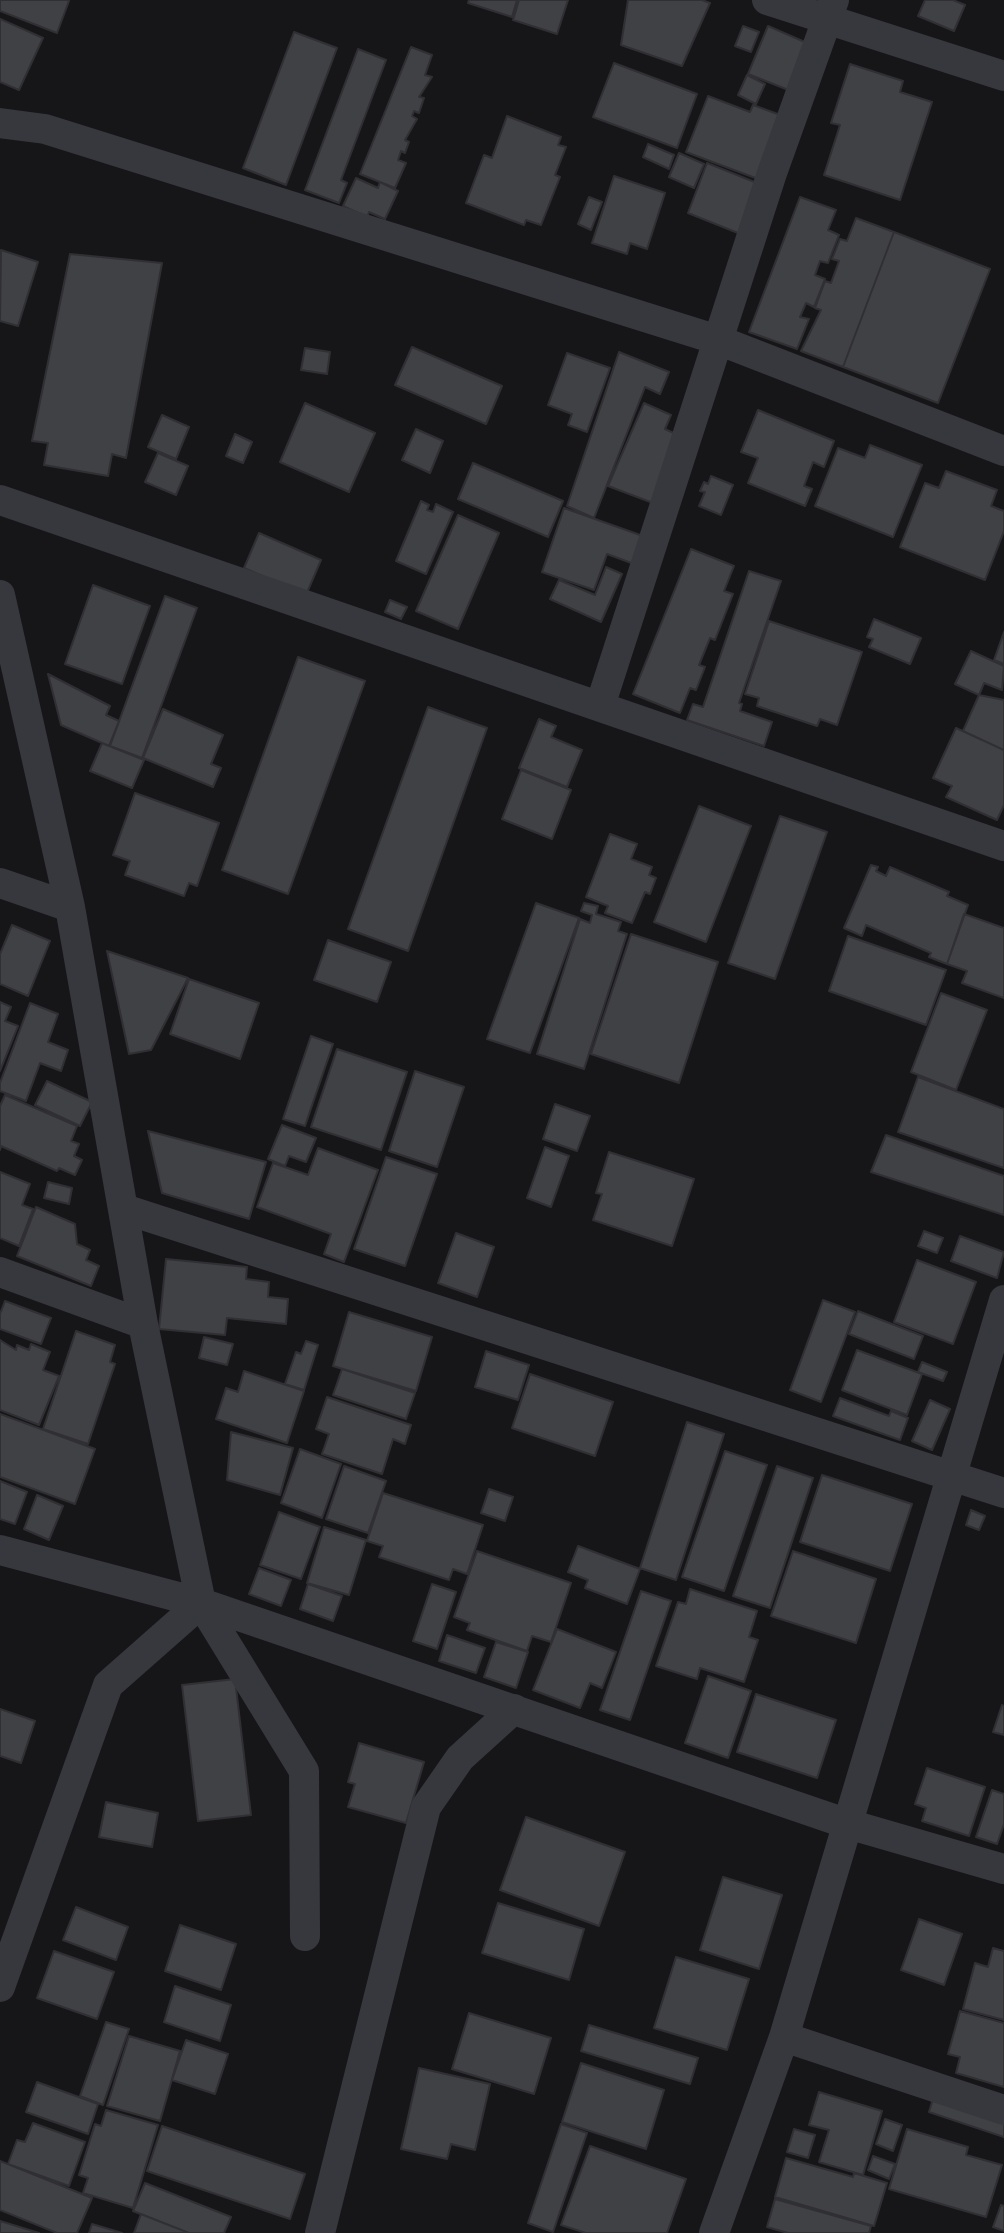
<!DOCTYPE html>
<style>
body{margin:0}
canvas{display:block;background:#161618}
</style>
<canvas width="1004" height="2233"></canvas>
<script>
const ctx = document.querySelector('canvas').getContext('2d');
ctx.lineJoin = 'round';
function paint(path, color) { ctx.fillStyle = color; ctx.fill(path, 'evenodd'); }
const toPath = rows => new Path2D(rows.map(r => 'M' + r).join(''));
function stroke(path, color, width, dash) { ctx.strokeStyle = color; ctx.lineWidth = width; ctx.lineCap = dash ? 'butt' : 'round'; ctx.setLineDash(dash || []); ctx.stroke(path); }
const building = toPath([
 [0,0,67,0,69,1,57,33,0,11,0,0],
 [469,0,517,0,512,17,468,3,469,0],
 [519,0,568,0,557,34,513,20,519,0],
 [628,0,702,0,710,3,682,66,621,45,628,0],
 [925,0,953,0,965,5,954,31,918,16,925,0],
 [0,19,43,38,19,90,0,82,0,19],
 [743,26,759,32,751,52,735,46,743,26],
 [768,26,814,46,796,93,748,74,768,26],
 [294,32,337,48,286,185,243,168,294,32],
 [411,47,432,55,425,75,432,77,419,97,424,98,419,113,414,111,412,116,417,119,405,140,409,142,405,153,401,151,398,160,406,163,395,188,360,174,411,47],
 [358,49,386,60,341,180,347,183,339,203,305,190,358,49],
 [614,63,697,94,677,148,593,117,614,63],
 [850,64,903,81,900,92,932,102,900,200,824,175,840,125,831,123,850,64],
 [747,75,765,84,756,104,738,95,747,75],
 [708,96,750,112,753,105,783,116,758,179,686,152,708,96],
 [507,116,561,137,558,145,566,147,555,175,560,177,541,225,526,220,524,225,466,203,484,155,492,158,507,116],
 [648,144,674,155,669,169,643,157,648,144],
 [679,153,704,164,694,188,669,177,679,153],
 [707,163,762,185,743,235,688,213,707,163],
 [614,176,665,193,647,249,630,243,627,254,592,243,614,176],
 [356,178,378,188,380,182,398,191,385,219,369,212,367,217,343,206,356,178],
 [589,197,602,202,591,230,578,224,589,197],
 [800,197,836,210,828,230,839,235,828,263,820,261,815,275,825,279,814,307,806,303,800,317,809,319,797,349,749,332,800,197],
 [856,218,894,232,843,367,801,351,821,310,815,308,825,281,831,283,839,261,832,259,840,239,847,241,856,218],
 [894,232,990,269,938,403,843,367,894,232],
 [1,250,38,262,18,326,0,321,1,250],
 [70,254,162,263,126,458,112,454,108,476,44,465,48,443,32,441,70,254],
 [412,347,502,386,486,424,395,385,412,347],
 [305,348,330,352,327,374,301,370,305,348],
 [619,352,669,372,660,394,645,387,594,518,567,506,619,352],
 [567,353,610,368,587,432,568,425,572,414,548,405,567,353],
 [305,403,375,433,349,492,280,462,305,403],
 [644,403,671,415,665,429,684,438,661,506,608,486,644,403],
 [758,410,834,441,824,467,813,462,804,486,812,489,805,506,748,483,758,458,741,452,758,410],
 [162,415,189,427,176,459,148,447,162,415],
 [416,429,443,441,430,473,402,460,416,429],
 [235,434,252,442,243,463,226,456,235,434],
 [870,445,922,465,893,537,815,506,838,448,865,458,870,445],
 [158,453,188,466,176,495,145,482,158,453],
 [473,463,563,501,548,537,458,499,473,463],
 [946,471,997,490,991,506,1004,511,1004,531,985,580,900,547,925,483,939,488,946,471],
 [711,476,733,485,721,515,699,506,705,492,700,491,704,482,708,484,711,476],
 [421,501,429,505,427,510,433,512,436,504,453,512,426,574,396,561,421,501],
 [564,508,643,536,634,564,607,554,594,590,542,572,564,508],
 [458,515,499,533,458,629,416,611,458,515],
 [259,533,321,560,306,595,244,568,259,533],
 [691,549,734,566,724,591,733,594,715,640,710,638,699,665,705,667,696,690,690,688,680,713,633,694,691,549],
 [606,567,622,574,601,622,550,599,559,580,595,595,606,567],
 [749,571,781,581,739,703,742,704,740,711,772,722,764,746,687,720,693,704,703,707,749,571],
 [93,585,150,606,122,684,65,664,93,585],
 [165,596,197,608,142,758,110,746,165,596],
 [390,600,407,607,401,619,385,612,390,600],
 [874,619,921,638,910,664,869,647,873,639,867,637,874,619],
 [769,621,862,652,837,725,820,719,817,726,757,706,759,698,745,694,769,621],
 [1004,632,1004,664,994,660,1004,632],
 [971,651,1004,666,1002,690,984,683,979,695,955,684,971,651],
 [298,657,365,681,288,894,222,870,298,657],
 [48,674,110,706,106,715,119,721,109,746,61,725,48,674],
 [979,695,1004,700,1004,750,963,731,979,695],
 [428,707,487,728,408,951,348,929,428,707],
 [163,709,223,735,211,764,221,768,213,787,143,758,163,709],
 [539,719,556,726,551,737,582,750,567,787,519,768,539,719],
 [956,728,1004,750,1004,805,997,820,946,797,952,786,933,778,956,728],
 [102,743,144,760,132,788,90,771,102,743],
 [521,770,571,790,552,839,502,819,521,770],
 [135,793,219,823,197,886,189,883,184,896,125,875,130,861,113,855,135,793],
 [699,806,751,826,706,942,654,922,699,806],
 [780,816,827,832,775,979,728,963,780,816],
 [610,834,637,844,631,859,652,867,649,875,656,878,650,894,645,892,632,923,605,913,608,906,586,897,610,834],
 [871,865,878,867,876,871,886,876,890,867,949,892,947,896,968,905,947,964,929,957,931,953,866,925,862,936,844,928,871,865],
 [536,903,579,918,530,1053,487,1039,536,903],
 [584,903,598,906,596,914,621,922,618,931,627,934,584,1069,537,1054,580,919,590,923,592,915,581,911,584,903],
 [964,914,1004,928,1004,998,962,983,967,971,947,964,964,914],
 [12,925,50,941,28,996,0,984,0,954,12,925],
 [631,934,718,962,679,1083,591,1054,631,934],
 [848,936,946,970,926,1025,829,991,848,936],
 [328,940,391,962,377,1002,314,980,328,940],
 [107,951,188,978,151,1050,129,1054,107,951],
 [189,979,259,1003,240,1059,170,1034,189,979],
 [941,993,987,1010,956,1090,911,1072,941,993],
 [0,1002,11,1007,5,1021,18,1026,0,1071,0,1002],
 [30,1003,58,1014,48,1042,68,1050,61,1071,40,1063,26,1101,0,1091,0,1083,30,1003],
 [311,1036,333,1044,305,1126,283,1119,311,1036],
 [337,1049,407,1072,381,1150,311,1127,337,1049],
 [415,1071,464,1087,437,1167,389,1151,415,1071],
 [918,1077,1004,1109,1004,1168,898,1132,918,1077],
 [47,1081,92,1102,80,1126,35,1105,47,1081],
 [5,1095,77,1126,71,1141,79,1144,74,1156,82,1160,75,1175,59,1168,57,1171,1,1146,0,1150,0,1106,5,1095],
 [555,1104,590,1116,577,1151,543,1139,555,1104],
 [282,1125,316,1138,306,1162,289,1156,285,1166,268,1159,282,1125],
 [148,1131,266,1162,249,1219,162,1193,148,1131],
 [886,1135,1004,1176,1004,1215,871,1172,886,1135],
 [545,1147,569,1156,551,1207,527,1198,545,1147],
 [318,1148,378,1170,344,1262,324,1254,331,1234,257,1207,273,1163,308,1175,318,1148],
 [609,1152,694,1179,672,1246,593,1220,602,1194,596,1193,609,1152],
 [386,1157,437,1174,405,1266,354,1249,386,1157],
 [0,1172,30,1184,22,1205,33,1209,19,1246,0,1238,0,1172],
 [48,1182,72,1188,69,1204,44,1198,48,1182],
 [36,1207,75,1224,77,1244,90,1250,86,1260,99,1266,91,1286,17,1256,36,1207],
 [924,1231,943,1238,937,1253,918,1246,924,1231],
 [456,1233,494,1247,477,1297,438,1283,456,1233],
 [960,1236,1004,1252,997,1278,951,1261,960,1236],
 [166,1259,247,1267,246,1279,269,1282,268,1297,288,1299,286,1324,227,1318,225,1335,159,1329,166,1259],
 [917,1260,976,1282,953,1344,894,1322,917,1260],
 [823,1300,855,1312,821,1402,790,1390,823,1300],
 [5,1301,51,1318,41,1344,0,1329,0,1314,5,1301],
 [858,1311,923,1336,914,1359,849,1334,858,1311],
 [349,1312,432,1337,416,1391,333,1366,349,1312],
 [76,1331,115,1345,110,1362,115,1364,88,1444,43,1429,76,1331],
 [204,1337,233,1344,227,1365,199,1358,204,1337],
 [0,1340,16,1350,17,1345,29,1350,31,1344,50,1352,43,1370,59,1376,39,1425,0,1410,0,1340],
 [306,1341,318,1345,304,1390,285,1384,296,1352,301,1354,306,1341],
 [857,1350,922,1374,907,1415,842,1390,857,1350],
 [486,1351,529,1365,518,1400,475,1387,486,1351],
 [922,1362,947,1372,943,1381,918,1372,922,1362],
 [342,1369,415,1393,406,1419,333,1395,342,1369],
 [244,1371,304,1391,287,1443,216,1419,226,1388,238,1392,244,1371],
 [530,1374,613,1402,595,1456,512,1428,530,1374],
 [327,1397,411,1425,405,1444,393,1439,382,1474,322,1454,329,1434,316,1429,327,1397],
 [840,1398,889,1416,891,1411,908,1418,900,1440,833,1416,840,1398],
 [930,1400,950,1409,932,1450,912,1441,930,1400],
 [0,1414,95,1449,75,1504,0,1477,0,1414],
 [687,1422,724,1434,676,1580,640,1568,687,1422],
 [231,1432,293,1448,280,1495,227,1480,231,1432],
 [300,1449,341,1464,322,1518,281,1503,300,1449],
 [725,1451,767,1465,724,1591,682,1577,725,1451],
 [344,1466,386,1481,368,1533,326,1519,344,1466],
 [777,1466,813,1478,770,1608,733,1596,777,1466],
 [822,1475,912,1504,890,1571,800,1542,822,1475],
 [0,1481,27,1492,15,1524,0,1519,0,1481],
 [489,1489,513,1497,505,1521,481,1513,489,1489],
 [383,1493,483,1525,467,1574,453,1569,449,1580,379,1557,383,1546,367,1541,383,1493],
 [37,1495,63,1506,49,1540,24,1529,37,1495],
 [971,1510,985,1516,979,1530,966,1525,971,1510],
 [279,1512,320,1527,301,1579,260,1565,279,1512],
 [324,1527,366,1540,349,1595,307,1583,324,1527],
 [578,1546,640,1569,627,1604,585,1588,588,1580,568,1572,578,1546],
 [477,1551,571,1583,551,1642,532,1636,527,1651,467,1630,470,1623,454,1617,477,1551],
 [793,1551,876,1579,856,1643,771,1616,793,1551],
 [259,1568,291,1580,281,1606,249,1594,259,1568],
 [308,1584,342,1596,333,1621,300,1609,308,1584],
 [432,1584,456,1592,437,1649,413,1641,432,1584],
 [690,1589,757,1611,749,1637,758,1640,744,1682,700,1668,697,1679,656,1666,678,1602,686,1604,690,1589],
 [641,1591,671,1601,630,1720,600,1710,641,1591],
 [557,1629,616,1652,602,1688,590,1683,580,1708,533,1690,557,1629],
 [447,1635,485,1648,476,1673,439,1661,447,1635],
 [496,1642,528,1652,516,1688,484,1677,496,1642],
 [708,1676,751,1691,728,1758,685,1743,708,1676],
 [235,1679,251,1815,198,1821,182,1685,235,1679],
 [756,1694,836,1720,817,1778,737,1752,756,1694],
 [1002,1705,1004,1706,1004,1735,993,1732,1002,1705],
 [0,1709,35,1721,21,1763,0,1756,0,1709],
 [359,1743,424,1762,406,1823,348,1807,355,1784,348,1782,359,1743],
 [927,1768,985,1787,969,1836,922,1821,926,1808,915,1804,927,1768],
 [992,1790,1004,1794,1004,1824,997,1844,976,1837,992,1790],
 [106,1802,158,1813,152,1847,99,1837,106,1802],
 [526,1817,625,1852,599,1926,500,1890,526,1817],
 [723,1877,782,1895,759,1969,700,1950,723,1877],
 [498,1903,584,1929,569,1980,482,1953,498,1903],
 [76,1907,128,1927,116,1960,63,1940,76,1907],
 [919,1919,962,1934,944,1985,901,1970,919,1919],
 [180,1925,236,1944,221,1990,165,1971,180,1925],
 [993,1948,1004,1951,1004,2020,963,2009,975,1963,988,1967,993,1948],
 [54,1951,114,1972,97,2019,37,1998,54,1951],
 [676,1957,749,1979,727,2050,654,2028,676,1957],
 [175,1986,231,2005,220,2041,164,2022,175,1986],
 [960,2011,1004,2023,1004,2087,956,2073,960,2057,948,2054,960,2011],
 [469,2013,551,2038,534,2094,452,2069,469,2013],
 [106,2022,129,2029,103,2105,80,2096,106,2022],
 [589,2025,698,2058,690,2084,581,2051,589,2025],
 [129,2036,180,2051,160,2121,107,2106,129,2036],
 [186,2040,228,2054,215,2094,172,2080,186,2040],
 [581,2063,664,2090,646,2149,562,2122,581,2063],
 [419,2068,490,2084,475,2150,451,2144,447,2159,401,2149,419,2068],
 [37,2082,98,2104,88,2134,26,2112,37,2082],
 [936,2089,1004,2112,1004,2137,929,2112,936,2089],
 [819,2092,882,2111,863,2175,819,2162,829,2130,809,2125,819,2092],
 [106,2110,158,2125,133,2208,83,2193,88,2178,79,2175,95,2124,101,2126,106,2110],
 [885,2119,902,2125,893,2151,876,2144,885,2119],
 [33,2123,85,2142,69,2186,8,2164,17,2140,25,2142,33,2123],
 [561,2124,587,2133,553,2232,528,2223,561,2124],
 [162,2126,305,2174,290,2219,147,2171,162,2126],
 [794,2129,815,2135,808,2158,787,2152,794,2129],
 [907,2129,968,2147,966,2155,1002,2165,986,2217,889,2189,907,2129],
 [590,2146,686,2179,667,2233,586,2233,561,2225,590,2146],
 [873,2156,895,2164,889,2179,868,2170,873,2156],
 [786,2158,853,2177,854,2173,887,2183,874,2226,775,2197,786,2158],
 [0,2161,92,2198,77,2233,57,2233,0,2210,0,2161],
 [145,2183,231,2217,224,2233,189,2233,133,2211,145,2183],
 [775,2199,871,2226,869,2233,788,2233,767,2227,775,2199],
 [1001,2205,1004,2206,1004,2231,993,2227,1001,2205],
 [141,2214,189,2233,134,2233,141,2214],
 [0,2221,39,2233,0,2233,0,2221],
 [92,2224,122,2233,89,2233,92,2224]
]);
paint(building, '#404145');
stroke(building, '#303034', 2);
stroke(toPath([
 [767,0,1004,76],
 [0,123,45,129,718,340,1004,451],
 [0,500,1004,846],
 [0,595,70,907,143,1324,201,1603,304,1771,305,1936],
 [600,706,772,173,834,0],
 [0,883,70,907],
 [124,1209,1004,1493],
 [0,1272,143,1324],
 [0,1550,201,1603,848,1824,1004,1869],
 [0,1987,108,1685,201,1603],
 [784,2037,1004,2110],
 [320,2233,426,1807,460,1758,514,1709],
 [714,2233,784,2037,1004,1300]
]), '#37383d', 30);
</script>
